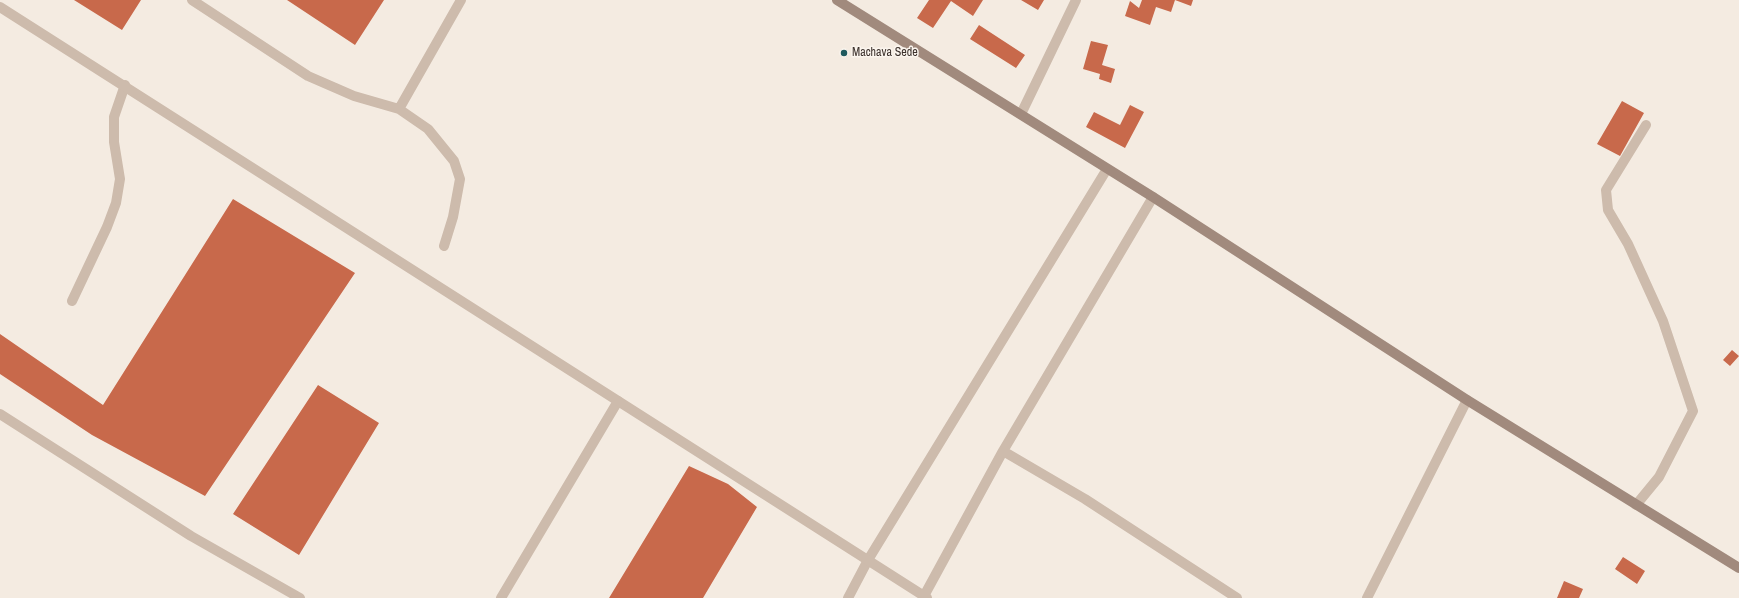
<!DOCTYPE html>
<style>
body{margin:0}
canvas{display:block;background:#f4ebe1}
</style>
<canvas width="1739" height="598"></canvas>
<script>
const ctx = document.querySelector('canvas').getContext('2d');
ctx.lineJoin = 'round';
function paint(path, color) { ctx.fillStyle = color; ctx.fill(path, 'evenodd'); }
const toPath = rows => new Path2D(rows.map(r => 'M' + r).join(''));
function stroke(path, color, width, dash) { ctx.strokeStyle = color; ctx.lineWidth = width; ctx.lineCap = dash ? 'butt' : 'round'; ctx.setLineDash(dash || []); ctx.stroke(path); }
function drawText(font, color, halo, rows, align = 'center') {
  ctx.font = font + ' "Archivo Narrow",sans-serif'; ctx.lineWidth = 3; ctx.setLineDash([]); ctx.textBaseline = 'middle'; ctx.strokeStyle = halo; ctx.fillStyle = color; for (const [text, x, y, turn = 0] of rows) {
    ctx.save(); ctx.translate(x, y); ctx.rotate((+turn || 0) * Math.PI / 180); ctx.textAlign = isNaN(turn) ? turn : align; if (halo) ctx.strokeText(text, 0, 0); ctx.fillText(text, 0, 0); ctx.restore();
  }
}
paint(toPath([
 [74,0,141,0,122,30],
 [287,0,384,0,355,45],
 [929,0,983,0,973,16,951,1,933,28,917,18],
 [1021,0,1044,0,1038,10],
 [1142,0,1175,0,1171,12,1156,7,1150,25,1125,16,1130,1,1139,8],
 [1175,0,1193,0,1191,6],
 [979,25,1025,55,1016,68,970,39],
 [1091,41,1108,45,1102,65,1115,69,1111,83,1099,79,1100,74,1083,69],
 [1622,101,1644,113,1620,156,1597,144],
 [1130,105,1144,112,1125,148,1086,127,1094,112,1120,125],
 [233,199,355,273,205,496,92,435,0,374,0,334,103,405],
 [1732,350,1739,356,1730,366,1723,360],
 [318,385,379,423,299,555,233,514],
 [689,466,728,484,757,507,703,598,609,598],
 [1623,557,1645,571,1637,584,1615,569],
 [1564,581,1583,589,1579,598,1557,598]
]), '#c8694b');
stroke(toPath([
 [192,0,308,76,354,96,399,109],
 [444,246,453,217,460,179,454,161,428,129,399,109,461,0],
 [72,301,107,227,116,203,120,179,114,142,114,117,125,85],
 [1636,505,1659,477,1693,411,1663,321,1628,244,1608,210,1606,190,1646,125],
 [501,598,618,401],
 [848,598,868,560,1107,169]
]), '#cdbbac', 10);
stroke(toPath([
 [0,7,924,596],
 [1021,114,1076,0],
 [0,414,191,536,300,598],
 [1003,451,1085,499,1237,598],
 [927,598,924,596,1003,451,1153,197],
 [1367,598,1467,400]
]), '#cdbbac', 10);
stroke(toPath([
 [837,0,1153,197,1467,400,1739,568]
]), '#a18a7d', 10);
for (const [x, y, r, color] of [
 [844,53,4,"#1f5a5e"]
]) { const dot = new Path2D(); dot.arc(x, y, r, 0, 2 * Math.PI); ctx.fillStyle = color; ctx.fill(dot); stroke(dot, '#fbf5ee', 1.5); }
drawText('12px', '#3b302b', '#fbf5ee', [
 ["Machava Sede",852,53]
], 'left');
</script>
